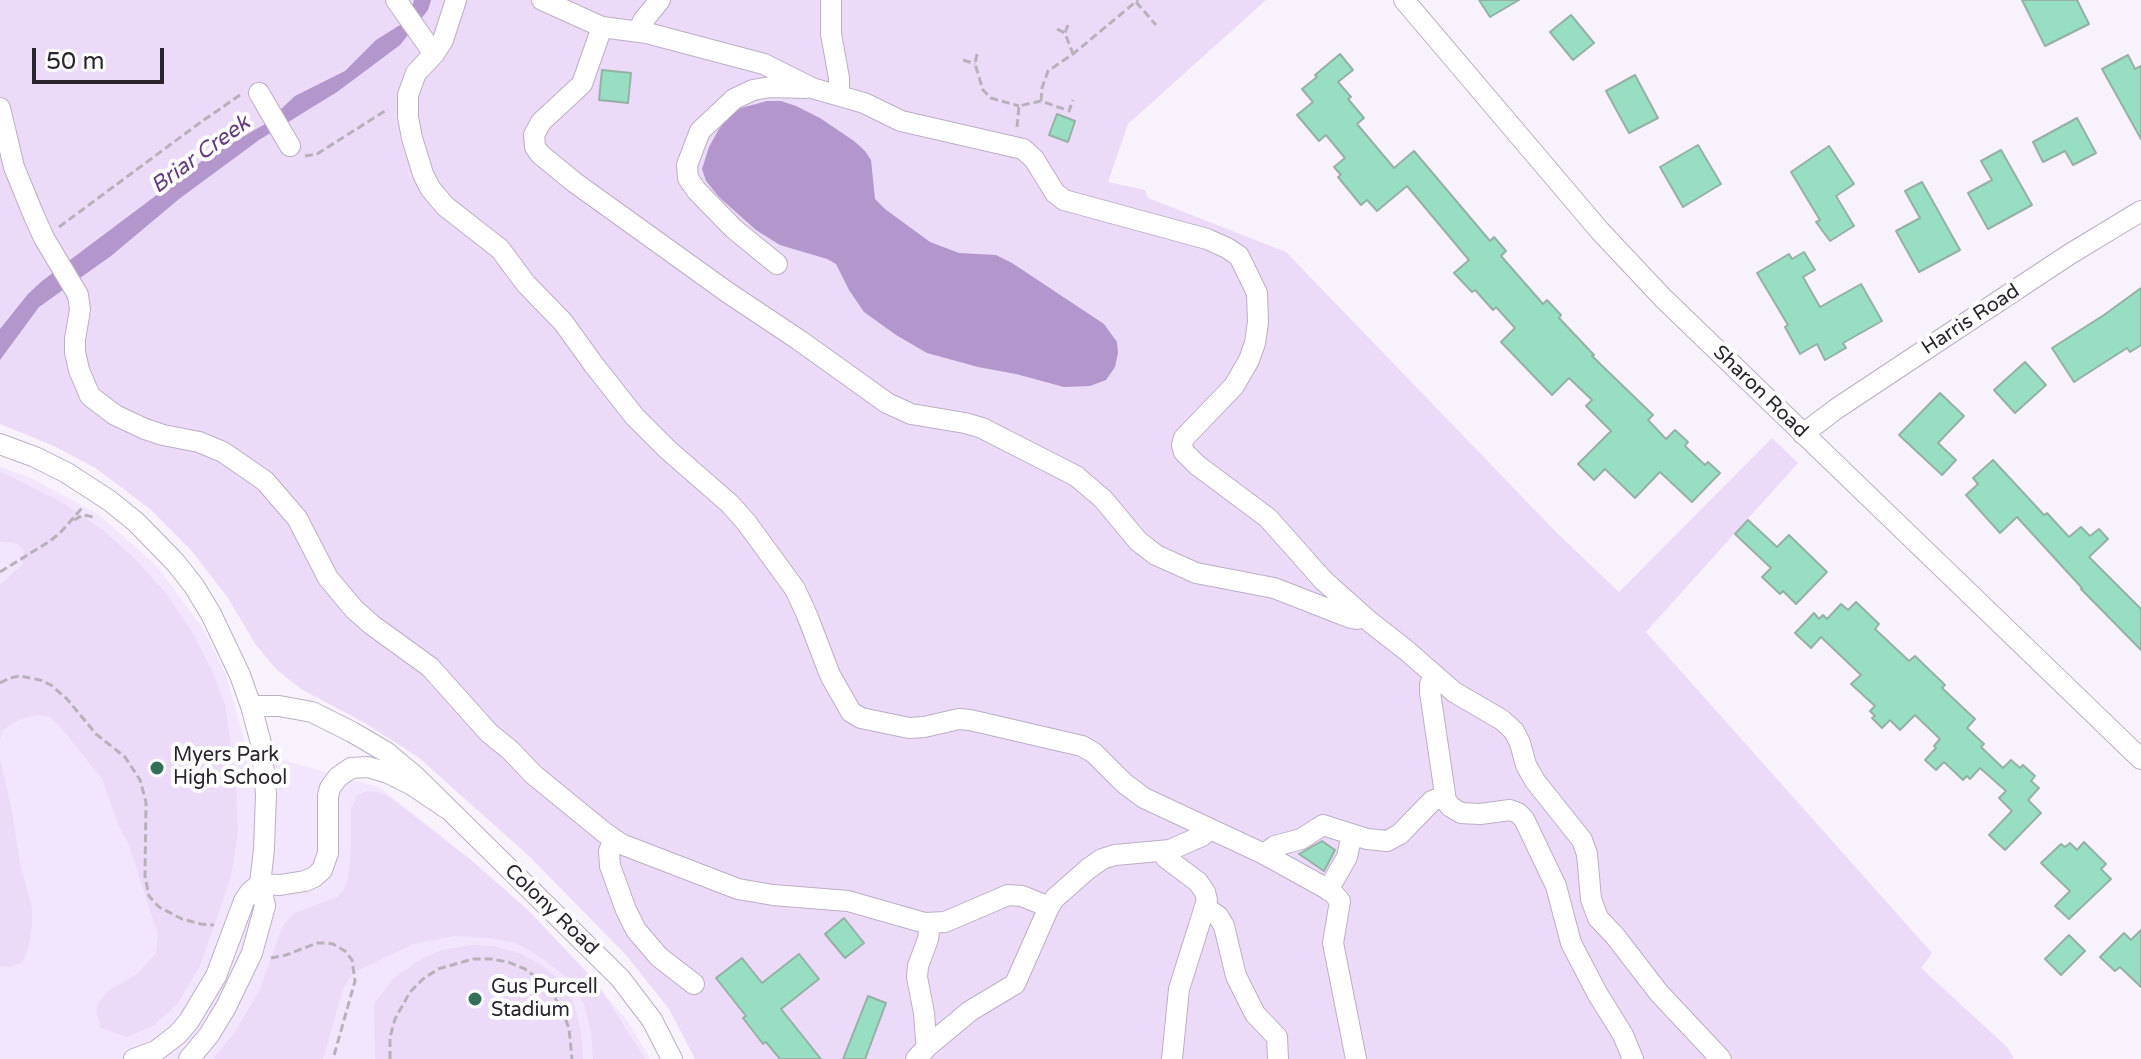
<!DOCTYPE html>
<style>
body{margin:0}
#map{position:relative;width:2141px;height:1059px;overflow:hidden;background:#f8f2fc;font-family:"Varela Round",sans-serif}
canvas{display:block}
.scale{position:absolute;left:32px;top:48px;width:132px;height:36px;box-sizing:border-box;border:4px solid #29242d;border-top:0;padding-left:10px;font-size:24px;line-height:28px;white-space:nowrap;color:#29242d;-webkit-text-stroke:6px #fff;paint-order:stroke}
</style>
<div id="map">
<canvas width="2141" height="1059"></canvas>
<div class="scale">50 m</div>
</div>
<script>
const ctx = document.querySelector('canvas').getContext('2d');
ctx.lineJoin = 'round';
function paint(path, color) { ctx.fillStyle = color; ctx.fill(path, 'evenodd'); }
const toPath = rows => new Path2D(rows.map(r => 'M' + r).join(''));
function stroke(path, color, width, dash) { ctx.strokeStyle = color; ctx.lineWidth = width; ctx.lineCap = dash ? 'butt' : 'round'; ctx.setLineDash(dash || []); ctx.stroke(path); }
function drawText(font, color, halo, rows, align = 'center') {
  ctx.font = font + ' "Varela Round",sans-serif'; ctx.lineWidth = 8; ctx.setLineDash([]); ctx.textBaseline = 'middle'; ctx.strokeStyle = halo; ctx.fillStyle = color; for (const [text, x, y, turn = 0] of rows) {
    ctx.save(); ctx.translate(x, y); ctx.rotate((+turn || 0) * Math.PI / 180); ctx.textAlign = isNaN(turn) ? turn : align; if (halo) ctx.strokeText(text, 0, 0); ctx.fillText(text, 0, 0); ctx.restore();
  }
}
paint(toPath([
 [0,467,31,478,99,515,157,566,203,629,226,675,247,750,379,787,445,839,599,988,629,1023,650,1059,0,1059]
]), '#f2e5fe');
paint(toPath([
 [0,0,1266,0,1128,124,1108,182,1145,190,1148,198,1286,252,1557,533,1619,592,1772,438,1798,463,1646,632,1932,953,1921,968,2007,1047,2014,1059,695,1059,669,1009,626,955,530,857,418,757,363,722,301,689,276,669,256,645,228,598,191,550,150,509,97,469,54,446,0,424],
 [0,471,63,503,103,530,137,561,165,592,191,630,213,673,225,705,236,783,238,833,231,877,200,966,177,1004,153,1026,127,1037,101,1028,96,1011,99,1002,108,991,137,974,156,954,158,935,129,845,119,826,102,779,63,730,50,717,38,715,18,720,3,730,0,739,0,585,22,565,24,552,18,544,0,541],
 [0,759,12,811,20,863,32,908,32,927,28,949,22,963,8,967,0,966],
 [367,791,378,792,389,797,470,859,528,910,597,983,645,1059,593,1059,591,1033,585,1007,572,981,536,954,516,943,488,938,454,936,413,944,353,973,343,989,323,1059,213,1059,235,1032,260,989,281,930,288,919,295,913,337,897,343,891,348,879,351,851,351,809,357,795],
 [471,945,493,946,519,953,540,964,555,976,569,993,575,1007,581,1032,583,1059,375,1059,374,1004,394,978,421,959,442,950]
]), '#ebdbf9');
paint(toPath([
 [414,0,431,0,428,10,400,45,337,92,259,140,179,199,111,256,39,307,0,360,0,329,28,294,42,281,206,158,265,124,295,96,345,71,376,40,400,25,411,11],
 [767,101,781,101,796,106,820,118,854,141,865,151,871,160,875,199,885,209,930,242,959,253,996,255,1012,263,1104,324,1117,342,1118,353,1115,367,1106,380,1090,386,1064,387,1016,374,978,367,927,353,896,335,864,312,849,290,836,264,827,259,780,245,756,230,719,197,706,181,702,169,709,147,719,129,730,116,741,108]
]), '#b396cb');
const building = toPath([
 [1479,0,1519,0,1490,17,1479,0],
 [2022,0,2077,0,2089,24,2045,46,2022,0],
 [1571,15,1594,43,1573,60,1550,32,1571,15],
 [1340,54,1353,70,1338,82,1351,97,1348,99,1364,118,1357,124,1394,168,1414,151,1490,241,1494,237,1506,251,1501,256,1543,304,1547,300,1561,315,1559,318,1594,355,1592,356,1653,415,1648,420,1666,439,1675,430,1688,442,1685,446,1705,465,1708,462,1720,473,1692,502,1660,472,1635,498,1605,469,1594,480,1578,464,1611,431,1586,406,1592,400,1569,378,1552,395,1501,342,1515,328,1496,307,1493,310,1475,290,1472,292,1454,273,1469,260,1407,186,1377,211,1367,200,1361,205,1338,177,1341,175,1334,167,1345,158,1326,135,1319,141,1297,115,1313,102,1302,89,1317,77,1315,75,1340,54],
 [2128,55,2135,69,2141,66,2141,139,2102,69,2128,55],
 [602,70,631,73,628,103,599,100,602,70],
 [1635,75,1658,118,1629,133,1606,91,1635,75],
 [1057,114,1075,121,1068,142,1049,135,1057,114],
 [2077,118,2096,153,2073,165,2065,151,2043,162,2033,142,2077,118],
 [1698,145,1721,184,1683,207,1660,167,1698,145],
 [1829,146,1854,184,1836,196,1854,226,1830,241,1816,222,1820,220,1791,172,1829,146],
 [2001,150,2032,205,1988,229,1968,193,1992,180,1981,161,2001,150],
 [1922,182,1960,250,1919,272,1896,231,1920,218,1905,191,1922,182],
 [1804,252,1815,270,1803,277,1820,307,1861,284,1882,321,1843,343,1846,348,1825,360,1817,344,1800,354,1785,327,1788,325,1757,273,1789,254,1792,259,1804,252],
 [2141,288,2141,345,2130,352,2127,348,2074,382,2052,348,2104,315,2141,288],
 [2025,362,2046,385,2015,413,1994,390,2025,362],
 [1940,393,1964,416,1938,443,1956,460,1942,475,1899,435,1940,393],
 [1993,460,2044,515,2047,513,2069,537,2081,527,2090,536,2099,529,2108,539,2089,557,2141,609,2141,650,2081,589,2082,588,2017,517,2000,533,1966,495,1978,484,1973,478,1993,460],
 [1748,520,1777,547,1789,535,1827,572,1796,604,1783,591,1780,594,1762,577,1771,568,1735,534,1748,520],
 [1856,602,1879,624,1875,629,1909,661,1915,656,1945,685,1942,688,1975,719,1967,728,1984,744,1981,747,2003,768,2011,760,2020,768,2023,765,2035,776,2031,781,2039,788,2028,800,2041,813,2005,850,1989,835,2012,811,1999,798,2006,791,1980,768,1970,779,1967,776,1963,780,1944,762,1936,770,1925,760,1936,748,1934,746,1940,739,1915,715,1900,730,1890,720,1882,728,1872,718,1875,716,1870,711,1875,706,1851,684,1861,675,1821,637,1811,648,1795,633,1814,613,1819,619,1823,615,1827,619,1841,604,1848,610,1856,602],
 [1322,841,1335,850,1324,871,1299,854,1322,841],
 [2084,842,2106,864,2101,869,2111,879,2069,919,2055,906,2070,891,2041,863,2061,844,2065,847,2070,843,2077,850,2084,842],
 [844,918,864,943,845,958,825,934,844,918],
 [2141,930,2141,987,2120,967,2115,971,2100,957,2124,933,2131,940,2141,930],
 [2069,935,2085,951,2061,975,2045,959,2069,935],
 [799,954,819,979,781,1009,821,1059,780,1059,766,1042,763,1044,743,1018,746,1016,716,978,742,958,762,983,799,954],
 [868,996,886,1003,865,1059,843,1059,868,996]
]);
paint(building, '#97dec2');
stroke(building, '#95b1a5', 2);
const minor = toPath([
 [396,0,434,54],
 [456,0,443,40,434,54,416,73,408,95,408,117,412,138,423,174,430,188,445,206,500,249,526,284,563,322,594,365,635,417,667,449,730,504,746,522,795,589,807,615,830,675,851,712,861,718,909,728,924,727,959,719,970,720,1082,746,1094,753,1124,783,1144,798,1264,854,1331,891,1340,901,1333,943,1356,1059],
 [542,0,602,27,647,33,764,64,812,88,864,103,901,121,1023,149,1034,159,1055,193,1064,200,1207,239,1227,248,1239,256,1257,293,1258,322,1255,343,1249,360,1234,386,1184,438,1182,445,1184,452,1197,465,1268,518,1323,580,1370,622,1406,650,1454,692,1502,720,1514,731,1520,743,1526,765,1535,781,1582,840,1587,854,1591,899,1598,918,1615,936,1659,993,1721,1059],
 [831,0,831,34,839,78,839,95],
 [1404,0,1600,231,1663,298,2141,759],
 [602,27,582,84,541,122,534,135,535,147,540,154,574,182,727,292,799,340,887,403,911,414,965,423,982,428,1076,476,1103,499,1138,541,1156,555,1196,573,1274,588,1351,618,1357,619,1362,615],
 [638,32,643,21,660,0],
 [259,93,290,146],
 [0,108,14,167,34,216,44,238,78,295,80,310,75,339,75,352,79,370,90,396,115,415,145,429,163,435,199,442,223,452,265,481,297,518,328,578,354,609,372,625,430,667,489,733,510,750,534,775,605,833,621,844,738,889,773,895,848,901,925,923,945,922,1008,895,1022,896,1049,907],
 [777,264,734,229,696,190,688,178,687,165,700,131,734,99,753,90,770,87,806,88],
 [1803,434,1836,409,1952,332,2070,254,2141,211],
 [0,444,35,457,67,473,110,501,136,522,175,562,194,586,211,614,240,675,251,706,261,743,266,794,264,849,260,884,280,885,305,881,314,877,322,870,328,853,328,796,330,788,338,777,351,768,368,767,388,773,412,785,446,808],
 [1435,676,1430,684,1430,692,1446,801,1451,807,1461,813,1480,814,1510,810,1518,813,1524,819,1556,886,1571,943,1597,993,1623,1035,1633,1059],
 [251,706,279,706,312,712,352,732,386,752,416,777,620,978,652,1020,672,1059],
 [614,839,609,851,610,866,626,910,636,930,659,957,694,984],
 [1164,852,1166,858,1198,882,1205,892,1207,900,1179,989,1172,1059],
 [1264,854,1275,846,1301,839,1323,825,1367,839,1387,841,1400,834,1432,801,1444,796],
 [1328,890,1347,857,1352,834],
 [1206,908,1218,916,1224,926,1236,976,1255,1014,1277,1037,1278,1059],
 [928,1046,926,1040,924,1013,917,977,918,966,928,939,930,924],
 [134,1059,156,1051,178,1034,189,1021,216,976,244,901,250,892,260,884,265,906,252,953,226,1007,209,1035,189,1059],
 [916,1059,928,1046,970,1011,1015,984,1049,907,1055,898,1088,869,1102,859,1115,855,1170,850,1202,836,1210,829]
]);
stroke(minor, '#bbaec5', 22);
stroke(toPath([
 [1136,2,1156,25],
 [1068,25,1065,33,1073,54],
 [1057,29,1065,33],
 [977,54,975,64,983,90,991,98,1019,106],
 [963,60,975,64],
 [1041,101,1042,88,1048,71,1073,54,1138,0],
 [1017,127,1019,106,1041,101,1069,111,1073,100],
 [305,156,317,154,388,109],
 [59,227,201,122,240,95],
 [74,520,83,515,94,517],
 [0,572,50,541,60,533,82,508],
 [0,683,10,678,20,676,40,680,51,685,67,699,96,734,125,757,140,780,146,802,145,876,149,896,159,907,182,919,201,924,214,925],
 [271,958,286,955,317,943,327,943,333,944,345,951,352,960,355,981,333,1059],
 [390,1059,390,1037,395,1019,410,992,423,979,438,969,473,959,491,959,508,962,525,969,540,980,553,995,563,1011,569,1029,572,1059]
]), '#b7b1bb', 3, [8, 4]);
stroke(minor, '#fff', 20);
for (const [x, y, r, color] of [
 [157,768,8,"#336f59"],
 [475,999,8,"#336f59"]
]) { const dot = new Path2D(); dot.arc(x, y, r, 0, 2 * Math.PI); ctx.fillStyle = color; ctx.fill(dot); stroke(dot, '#fff', 3); }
drawText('20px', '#29242d', '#fff', [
 ["Harris Road",1971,320,-33],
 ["Sharon Road",1760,392,44],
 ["Colony Road",551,910,44]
]);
drawText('20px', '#29242d', '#fff', [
 ["Myers Park",173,756],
 ["High School",173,779],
 ["Gus Purcell",491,988],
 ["Stadium",491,1011]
], 'left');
drawText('italic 22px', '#633c7e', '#fff', [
 ["Briar Creek",201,155,-36]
]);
</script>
